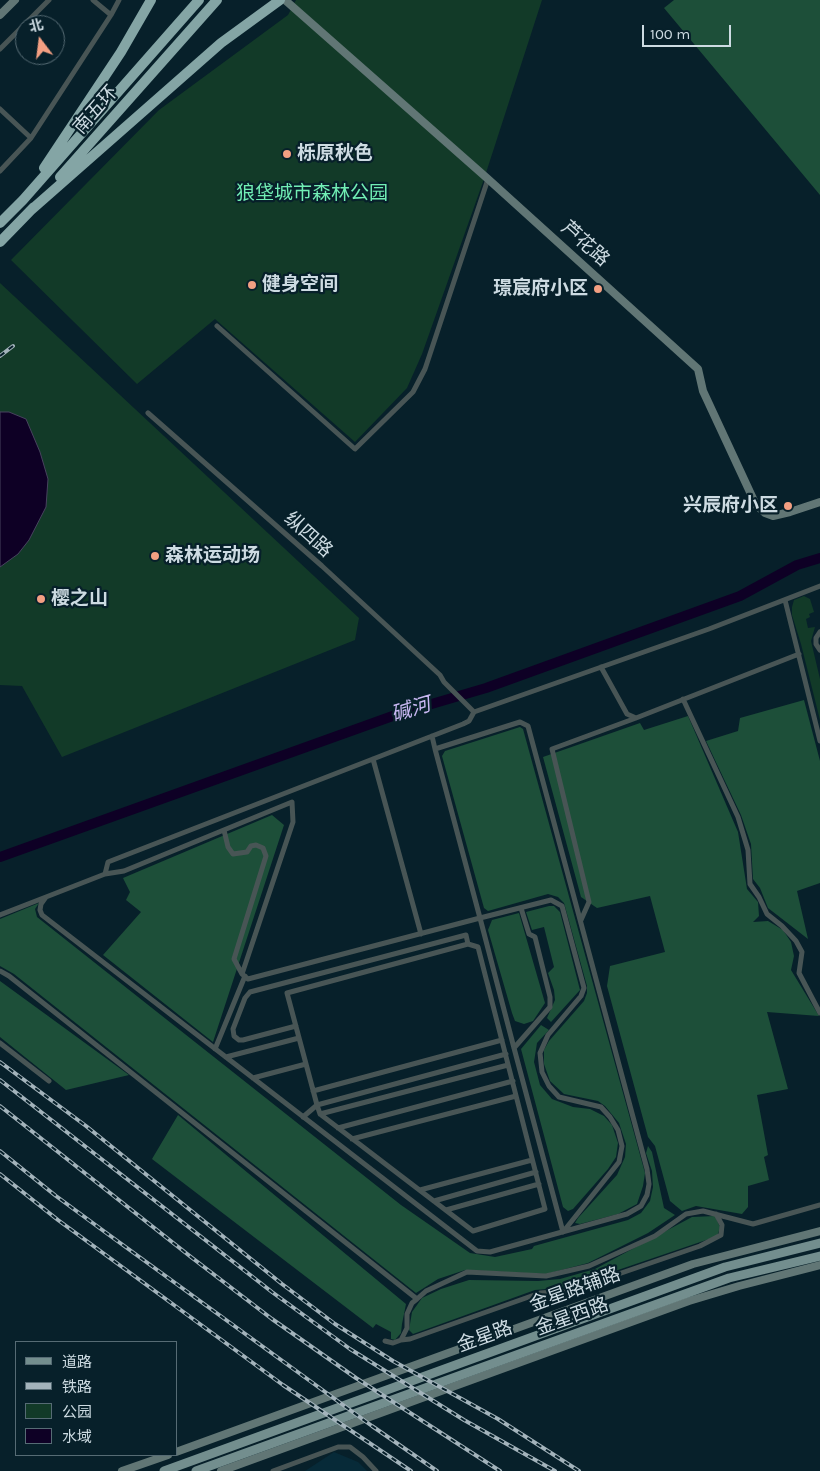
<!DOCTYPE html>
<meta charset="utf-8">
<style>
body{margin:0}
#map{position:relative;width:820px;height:1471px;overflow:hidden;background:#07202a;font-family:Karla,"Noto Sans SC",sans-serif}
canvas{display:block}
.legend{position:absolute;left:15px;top:1341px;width:162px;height:115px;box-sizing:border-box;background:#07202a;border:1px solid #566b74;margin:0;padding:6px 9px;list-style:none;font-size:15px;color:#cddbe2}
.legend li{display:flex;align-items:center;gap:10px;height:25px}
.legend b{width:25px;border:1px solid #566b74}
.north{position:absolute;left:15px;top:15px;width:50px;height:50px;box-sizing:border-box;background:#07202a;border:1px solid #566b74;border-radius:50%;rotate:345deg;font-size:14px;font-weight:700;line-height:20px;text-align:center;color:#cddbe2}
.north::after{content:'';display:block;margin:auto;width:18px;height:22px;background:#f39f82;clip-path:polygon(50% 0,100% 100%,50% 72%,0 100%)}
.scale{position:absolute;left:642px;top:25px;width:89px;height:22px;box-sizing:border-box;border:2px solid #cddbe2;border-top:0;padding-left:6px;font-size:15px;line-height:18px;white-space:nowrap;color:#cddbe2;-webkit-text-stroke:4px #07202a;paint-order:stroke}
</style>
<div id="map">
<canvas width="820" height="1471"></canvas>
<ul class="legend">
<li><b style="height:6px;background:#738e8e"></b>道路</li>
<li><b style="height:6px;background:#a3b3bb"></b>铁路</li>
<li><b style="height:14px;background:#123a28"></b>公园</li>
<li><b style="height:14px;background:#0e0025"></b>水域</li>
</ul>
<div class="north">北</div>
<div class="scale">100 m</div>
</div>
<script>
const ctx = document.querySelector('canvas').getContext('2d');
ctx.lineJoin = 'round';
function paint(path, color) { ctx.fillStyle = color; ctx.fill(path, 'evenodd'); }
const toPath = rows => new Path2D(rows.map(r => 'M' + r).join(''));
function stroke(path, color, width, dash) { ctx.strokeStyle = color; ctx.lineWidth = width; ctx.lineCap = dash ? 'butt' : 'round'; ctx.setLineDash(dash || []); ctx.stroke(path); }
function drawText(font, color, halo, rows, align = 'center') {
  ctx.font = font + ' Karla,"Noto Sans SC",sans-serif'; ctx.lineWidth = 4.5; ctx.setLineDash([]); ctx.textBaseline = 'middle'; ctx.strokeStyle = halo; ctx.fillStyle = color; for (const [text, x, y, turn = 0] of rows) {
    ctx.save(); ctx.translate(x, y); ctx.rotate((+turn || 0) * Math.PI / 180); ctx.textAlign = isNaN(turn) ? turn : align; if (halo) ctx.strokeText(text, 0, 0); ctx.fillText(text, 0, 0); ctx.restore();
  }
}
paint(toPath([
 [334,1452,358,1462,367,1471,305,1471]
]), '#072a38');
paint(toPath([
 [296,0,542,0,484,179,422,354,407,388,355,442,215,319,137,384,11,260,159,110,288,15],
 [0,283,359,618,355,640,62,757,22,686,0,685],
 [804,596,810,599,814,612,809,614,810,617,806,619,808,628,815,627,811,641,820,679,820,720,801,644,792,615,792,607,794,600]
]), '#123a28');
paint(toPath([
 [674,0,820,0,820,195,664,8],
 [804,700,820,761,820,883,797,891,808,939,768,908,760,888,753,879,751,844,741,815,706,741,738,731,740,718],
 [688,716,738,832,747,889,758,902,759,916,753,922,768,921,783,930,791,942,794,956,791,970,819,1016,767,1012,788,1089,757,1095,768,1155,764,1157,769,1180,748,1186,748,1207,742,1214,696,1206,682,1211,670,1201,655,1146,648,1137,607,986,610,966,665,952,650,896,597,908,581,897,543,757,640,723,644,730],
 [520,727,523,729,645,1173,643,1186,637,1204,618,1214,580,1224,575,1223,578,1218,617,1175,625,1157,626,1144,619,1123,605,1106,598,1101,564,1094,550,1081,544,1064,544,1050,549,1041,584,1001,587,993,587,986,564,903,558,897,548,894,488,911,484,908,442,756,445,751],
 [272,815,284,825,213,1042,103,955,141,912,126,900,130,892,123,878],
 [39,903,35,909,37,917,401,1205,470,1253,495,1257,532,1249,534,1246,628,1220,641,1213,650,1201,653,1187,652,1171,646,1153,648,1146,652,1152,664,1208,675,1215,648,1233,588,1263,546,1274,465,1270,438,1279,416,1293,14,974,0,966,0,919],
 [549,906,554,906,560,912,580,990,551,1022,547,1018,555,1000,554,990,548,973,554,967,544,927,532,930,526,912],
 [519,913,545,1003,533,1021,524,1024,515,1021,512,1013,488,930,492,920],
 [0,981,129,1075,66,1090,0,1037],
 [541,1025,549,1030,537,1043,534,1062,540,1085,552,1099,573,1107,590,1109,604,1116,612,1125,618,1143,616,1157,608,1169,573,1209,568,1211,563,1207,521,1049],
 [178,1115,406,1304,402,1324,401,1333,395,1340,391,1339,391,1332,376,1324,373,1328,152,1159],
 [715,1216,720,1227,718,1234,715,1237,568,1287,535,1290,413,1334,409,1330,412,1312,422,1298,441,1289,469,1280,538,1281,560,1279,595,1269,692,1217]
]), '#1d4f39');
const water = toPath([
 [0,412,9,412,26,419,40,452,48,479,46,507,29,540,18,554,0,567,0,412]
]);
paint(water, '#0e0025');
stroke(water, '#47425e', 1);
stroke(toPath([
 [0,857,401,713,486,688,740,596,797,565,820,558]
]), '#0e0025', 10);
stroke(toPath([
 [93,0,111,15],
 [0,49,49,0],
 [0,109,31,138],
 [0,171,31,138,111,15,119,0],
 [217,326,355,449,413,392,425,369,488,179],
 [148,413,322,566,440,675,444,682,474,712],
 [785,600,820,741],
 [820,632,816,638,816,644,820,650],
 [601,667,627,714,636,718,799,654],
 [683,699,738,817,748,850,750,884,759,897,767,914,782,926,796,941,802,952,799,973,820,1013],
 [435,749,520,722,528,726,647,1169,649,1184,647,1195,641,1206,627,1214,490,1252,477,1251,42,915,40,910,41,904,46,897,105,874,108,862,463,724,469,721,474,712,709,629,820,586],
 [373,759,421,934],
 [224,830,228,847,233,854,247,852,251,846,256,845,263,848,266,856,234,959,242,974],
 [105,874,124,871,292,802,293,822,242,974,248,979,480,918,551,900,562,906,584,988,581,996,548,1035,540,1053,542,1072,549,1086,559,1097,601,1107,610,1117,618,1130,622,1146,619,1162,563,1232,514,1048,480,918,435,749,432,736],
 [0,915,46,897],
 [581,920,589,902,552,749,636,718],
 [0,971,9,976,417,1299],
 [296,1026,243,1040,239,1040,234,1036,233,1029,245,998,250,992,466,935,468,944],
 [0,1043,49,1081],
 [514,1048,550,1007,550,997,535,937,529,934,521,908],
 [215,1049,245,976],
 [226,1057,299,1038],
 [253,1078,306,1064],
 [313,1091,502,1040],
 [320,1114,508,1065],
 [303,1117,317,1105,287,993,468,944,478,947,545,1209,473,1231,320,1114,317,1105,506,1054],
 [338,1128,513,1081],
 [352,1139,516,1096],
 [420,1190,532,1160],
 [434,1201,536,1172],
 [446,1210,539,1184],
 [401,1340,410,1339,540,1293,569,1291,700,1246,721,1235,722,1225,716,1214],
 [385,1341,393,1343,401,1340,407,1328,407,1314,412,1303,417,1299,426,1291,467,1272,546,1276,589,1266,655,1236,686,1214,703,1211,753,1224,820,1205],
 [273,1471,338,1447,350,1447,363,1457,376,1471]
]), '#485555', 5);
stroke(toPath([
 [285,0,488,179,698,369,703,391,756,505,765,513,773,516,790,512,820,502],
 [0,15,15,0],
 [176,1452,693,1264,820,1231],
 [122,1471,168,1455],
 [221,1471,689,1301,739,1286,820,1265]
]), '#617675', 8);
stroke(toPath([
 [164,1471,725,1267,820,1243],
 [196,1471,729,1278,820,1256]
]), '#738e8e', 9);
stroke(toPath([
 [44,168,121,52,151,0],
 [60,177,217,0],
 [30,211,221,43,280,0],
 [0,223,23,200,199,0],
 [0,242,34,207]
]), '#84a5a5', 10);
const rail = toPath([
 [0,356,13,346],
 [0,1062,86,1126,282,1284,335,1324,393,1361,498,1419,579,1471],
 [0,1080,272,1292,350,1349,464,1420,555,1471],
 [0,1106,191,1257,272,1319,356,1378,500,1471],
 [0,1151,56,1196,105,1232,372,1426,437,1471],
 [0,1174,58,1220,283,1385,411,1471]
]);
stroke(rail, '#a3b3bb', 4);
stroke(rail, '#07202a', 2, [5.5]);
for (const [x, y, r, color] of [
 [287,154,5,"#f39f82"],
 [252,285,5,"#f39f82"],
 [598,289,5,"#f39f82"],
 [788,506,5,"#f39f82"],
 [155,556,5,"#f39f82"],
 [41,599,5,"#f39f82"]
]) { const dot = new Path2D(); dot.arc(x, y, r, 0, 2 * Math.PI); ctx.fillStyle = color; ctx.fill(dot); stroke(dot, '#07202a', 2); }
drawText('19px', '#cddbe2', '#07202a', [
 ["南五环",96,110,-49],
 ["芦花路",585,244,42],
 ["纵四路",308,535,42],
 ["金星路辅路",575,1290,-20],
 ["金星西路",572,1317,-20],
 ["金星路",485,1337,-20]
]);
drawText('bold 19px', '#cddbe2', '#07202a', [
 ["栎原秋色",297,154],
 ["健身空间",262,285],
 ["璟宸府小区",588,289,"right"],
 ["兴辰府小区",778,506,"right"],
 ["森林运动场",165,556],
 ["樱之山",51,599]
], 'left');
drawText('19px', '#71eeb5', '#07202a', [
 ["狼垡城市森林公园",312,194]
]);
drawText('italic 20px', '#c9b8f3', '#07202a', [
 ["碱河",411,710,-17]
]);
</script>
